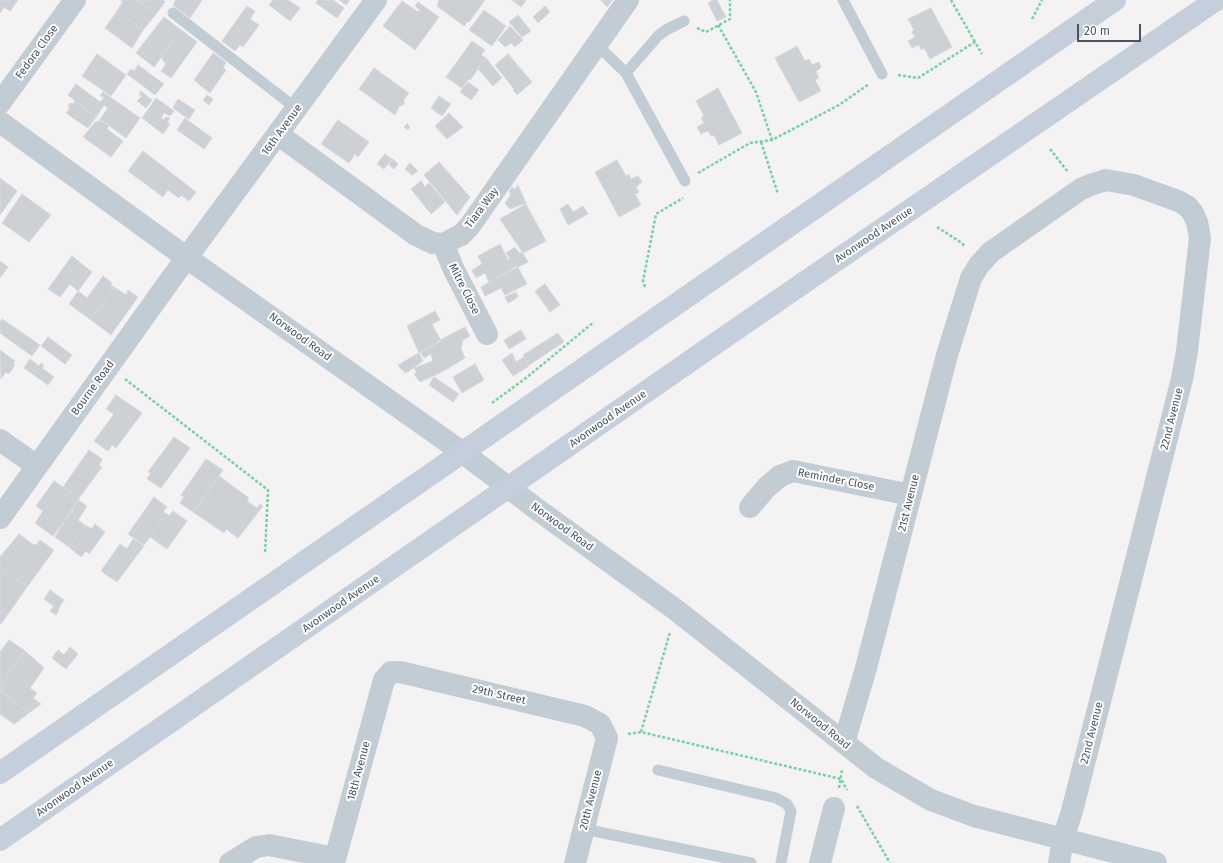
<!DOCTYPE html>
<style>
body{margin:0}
#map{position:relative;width:1223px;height:863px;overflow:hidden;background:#f4f2f2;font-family:"Fira Sans",sans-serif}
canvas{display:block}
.scale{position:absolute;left:1077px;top:24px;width:64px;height:18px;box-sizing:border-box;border:2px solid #485560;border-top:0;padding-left:5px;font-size:12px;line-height:14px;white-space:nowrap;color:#485560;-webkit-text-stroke:3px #fff;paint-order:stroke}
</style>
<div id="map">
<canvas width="1223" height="863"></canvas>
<div class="scale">20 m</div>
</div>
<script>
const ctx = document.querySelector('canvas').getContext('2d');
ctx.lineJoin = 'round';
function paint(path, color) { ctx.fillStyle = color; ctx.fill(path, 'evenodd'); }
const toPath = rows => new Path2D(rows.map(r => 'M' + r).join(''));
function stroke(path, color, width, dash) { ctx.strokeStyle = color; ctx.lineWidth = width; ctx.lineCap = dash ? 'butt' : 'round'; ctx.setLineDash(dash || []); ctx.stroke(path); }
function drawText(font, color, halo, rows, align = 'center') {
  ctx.font = font + ' "Fira Sans",sans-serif'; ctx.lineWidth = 4; ctx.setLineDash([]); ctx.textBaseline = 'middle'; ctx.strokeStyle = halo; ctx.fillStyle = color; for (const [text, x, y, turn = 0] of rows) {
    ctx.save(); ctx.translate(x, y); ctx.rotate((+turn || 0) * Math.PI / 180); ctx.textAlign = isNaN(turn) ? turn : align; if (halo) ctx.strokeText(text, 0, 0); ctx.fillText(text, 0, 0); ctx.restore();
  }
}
const building = toPath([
 [0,0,18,0,10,11,4,7,0,13,0,0],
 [121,0,136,0,156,14,143,30,117,11,123,1,121,0],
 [136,0,163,0,165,2,156,14,136,0],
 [176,0,202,0,190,18,173,5,176,0],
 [273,0,288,0,300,8,290,21,269,5,273,0],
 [318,0,333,0,344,8,337,18,316,3,318,0],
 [339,0,350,0,346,5,339,0],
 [439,0,485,0,469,22,468,21,464,26,437,6,439,0],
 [512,0,526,0,521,7,512,0],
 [601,0,612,0,607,7,601,0],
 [713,0,717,0,726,17,717,21,708,3,713,0],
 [402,1,418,12,420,10,415,6,418,2,439,17,415,50,383,26,402,1],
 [247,6,255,11,250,19,259,25,243,47,240,45,235,51,222,41,247,6],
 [545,6,550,12,538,23,533,17,545,6],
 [931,8,952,47,930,59,924,48,921,50,919,45,912,48,908,41,915,37,912,32,914,30,908,19,931,8],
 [484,10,506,26,492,46,469,30,484,10],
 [117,11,143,30,132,48,105,28,117,11],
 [518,15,531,31,522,37,509,22,518,15],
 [164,17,181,30,154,67,136,53,164,17],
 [510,26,523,40,515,47,511,43,505,47,498,40,510,26],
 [181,30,197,42,171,78,161,71,166,64,161,57,181,30],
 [472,41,485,50,481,55,486,58,470,80,468,79,462,88,446,77,472,41],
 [797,46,805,61,809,59,812,65,819,62,821,67,816,72,819,78,815,80,821,91,799,102,775,58,797,46],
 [213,53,226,62,223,68,226,70,210,93,194,80,213,53],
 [97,54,126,75,111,96,82,76,97,54],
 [508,54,532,82,517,95,513,90,514,89,495,65,508,54],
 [486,58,502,78,493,86,478,69,486,58],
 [138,65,164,84,155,95,127,74,131,69,134,71,138,65],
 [374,68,409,93,403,101,405,102,402,106,400,105,395,115,359,89,374,68],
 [468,82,479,90,471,100,460,92,468,82],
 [76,84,100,102,104,98,100,95,103,92,140,118,126,138,100,119,108,108,104,105,96,117,68,95,76,84],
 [718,88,742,133,719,145,714,135,711,136,708,131,701,134,697,127,704,123,701,118,704,116,696,101,718,88],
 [141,91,152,100,146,108,137,101,142,96,139,94,141,91],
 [207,95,213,99,209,105,203,100,207,95],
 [439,96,451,104,442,116,431,108,439,96],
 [156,98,174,111,170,116,164,113,161,118,164,120,166,117,170,118,167,122,170,124,163,134,142,118,156,98],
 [178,99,195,110,189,119,173,108,178,99],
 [75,101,96,117,88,128,66,113,70,108,68,106,70,103,73,104,75,101],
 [449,113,463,127,447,139,435,126,449,113],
 [185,118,212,138,204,149,177,130,185,118],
 [100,120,109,126,107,129,123,141,111,157,83,137,96,121,98,122,100,120],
 [338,120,369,142,358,157,355,154,349,163,321,144,338,120],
 [407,124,410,127,408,130,404,127,407,124],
 [143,151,196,192,189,201,181,195,179,198,168,190,163,197,128,171,143,151],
 [385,154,392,159,384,169,377,164,385,154],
 [393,159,398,164,394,169,389,165,393,159],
 [617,160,626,176,629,174,631,179,638,176,642,182,636,187,639,192,635,194,641,205,619,217,595,172,617,160],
 [439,162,470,197,457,215,424,175,439,162],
 [410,163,418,171,412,175,405,169,410,163],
 [0,178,17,191,0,215,0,178],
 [421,181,425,187,429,183,445,202,431,214,411,189,421,181],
 [518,185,526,203,510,209,505,203,510,196,511,193,509,192,512,187,515,189,518,185],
 [22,194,51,215,29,242,2,223,22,194],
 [526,204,546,241,523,253,500,219,526,204],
 [568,204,573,212,583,206,588,214,568,225,560,209,568,204],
 [500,244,508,260,510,259,506,253,515,247,519,253,522,252,528,262,489,282,485,273,476,278,472,270,482,264,478,256,500,244],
 [72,256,92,272,78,291,70,284,60,297,48,289,72,256],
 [0,261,8,267,0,278,0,261],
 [517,266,527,284,505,295,501,288,485,296,481,287,517,266],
 [103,276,112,283,111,285,114,287,91,320,69,304,78,291,87,298,103,276],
 [545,284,560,305,550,312,535,291,545,284],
 [114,287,126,295,128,290,138,297,111,335,91,320,114,287],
 [516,292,518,297,508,303,505,297,516,292],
 [435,311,440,320,432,324,441,341,419,353,407,326,435,311],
 [2,319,40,345,32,356,0,333,0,322,2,319],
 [465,327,470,336,463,340,461,349,465,358,440,373,420,382,414,374,417,373,414,368,433,361,431,354,424,358,421,353,440,340,465,327],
 [521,330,526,339,509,349,504,340,521,330],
 [558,333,564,342,529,365,523,355,558,333],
 [48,337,72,355,65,364,41,346,48,337],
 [0,350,15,361,13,364,15,365,9,374,6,372,1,379,0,350],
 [419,353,423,361,406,373,401,369,398,365,419,353],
 [512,353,516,362,524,357,529,366,513,376,502,360,512,353],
 [30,359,39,366,41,363,44,365,42,368,54,377,48,385,24,368,30,359],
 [475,364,484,380,462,393,453,377,475,364],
 [434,377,459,394,453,402,429,385,434,377],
 [116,395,142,413,116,448,112,445,108,451,94,441,114,414,106,409,116,395],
 [174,437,190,448,161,488,147,479,151,473,148,472,174,437],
 [89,450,102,459,99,465,102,467,79,498,63,487,89,450],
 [206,459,223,470,193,512,180,503,184,497,181,495,206,459],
 [219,476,249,498,247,501,257,508,260,504,263,506,238,538,226,529,224,533,193,512,219,476],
 [54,481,79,498,73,508,74,509,53,536,35,523,43,511,36,506,54,481],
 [154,497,167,507,163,512,167,514,144,545,128,534,154,497],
 [78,500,87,506,78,520,85,525,69,547,55,537,78,500],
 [173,511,187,521,167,549,150,537,167,514,169,516,173,511],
 [95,524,105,532,89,554,86,551,81,557,69,547,85,525,92,529,95,524],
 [19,534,32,544,36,545,40,540,54,550,27,587,0,566,0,557,19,534],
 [133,539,144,546,117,582,101,571,120,544,127,549,133,539],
 [0,566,27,587,1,624,0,623,0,566],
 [50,590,64,600,58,609,44,599,50,590],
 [54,606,59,610,56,615,50,611,54,606],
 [9,640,25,651,0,686,0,652,9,640],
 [70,647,78,654,66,669,52,658,58,650,64,655,70,647],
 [25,651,44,668,30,688,37,693,33,698,41,704,29,713,0,690,0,686,25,651],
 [0,690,29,713,14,724,0,714,0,690]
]);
paint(building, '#cdd1d6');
stroke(building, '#d5d8dd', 1);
stroke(toPath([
 [951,0,975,42],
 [1032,19,1042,0],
 [718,25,756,92,772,140],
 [697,28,706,32,730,19,730,0],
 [898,75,918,78,975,42,982,54],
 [761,142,778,194],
 [1050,149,1068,172],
 [698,173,750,143,772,140,839,105,869,84],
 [937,227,962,243,965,247],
 [645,287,643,281,656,214,683,198],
 [125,379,268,490,265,554],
 [492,403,526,378,594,322],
 [641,732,670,632],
 [628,734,641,732,841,779,847,790],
 [839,788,842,770],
 [857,806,890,863]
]), '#75d2a3', 2.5, [3, 2]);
stroke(toPath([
 [843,0,882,74],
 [173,13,297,109],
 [596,44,626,73,685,181],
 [626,73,658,36,666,30,684,21],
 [658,770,776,798,787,804,791,811,781,863],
 [584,829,751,863]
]), '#c2ccd4', 11);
stroke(toPath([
 [0,103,75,0],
 [279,135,416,235,433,243,443,244,461,235,469,227,628,0],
 [443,244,454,270,487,334],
 [0,440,37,466],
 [750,507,767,487,780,476,793,471,911,495],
 [0,518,171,279,376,0],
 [844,743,866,668,947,355,971,278,979,265,991,252,1081,189,1093,184,1106,180,1134,185,1178,201,1187,206,1193,213,1197,222,1200,238,1187,351,1182,379,1132,576,1072,811,1063,839,1059,863],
 [230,863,256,847,269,845,335,858],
 [334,863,384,680,391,672,400,672,585,716,600,724,607,738,575,863],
 [820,863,834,808]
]), '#c2ccd4', 22);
stroke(toPath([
 [0,122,187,258,462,452,534,507,676,610,876,768,931,800,974,816,1156,863]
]), '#c2ccd4', 22);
stroke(toPath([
 [0,773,1115,0],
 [0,840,735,330,1216,0]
]), '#c4cfdb', 22);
drawText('11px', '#485560', '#fff', [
 ["Fedora Close",37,52,-54],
 ["16th Avenue",282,130,-54],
 ["Tiara Way",482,208,-53],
 ["Avonwood Avenue",874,235,-34],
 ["Mitre Close",464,289,63],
 ["Norwood Road",300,337,36],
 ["Bourne Road",93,388,-54],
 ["Avonwood Avenue",608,419,-35],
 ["22nd Avenue",1172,419,-76],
 ["Reminder Close",836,480,11],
 ["21st Avenue",909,503,-76],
 ["Norwood Road",562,527,36],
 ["Avonwood Avenue",341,604,-35],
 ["29th Street",499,695,13],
 ["Norwood Road",820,724,39],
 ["22nd Avenue",1092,733,-76],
 ["18th Avenue",359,771,-75],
 ["Avonwood Avenue",75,788,-35],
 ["20th Avenue",591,800,-76]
]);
</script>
